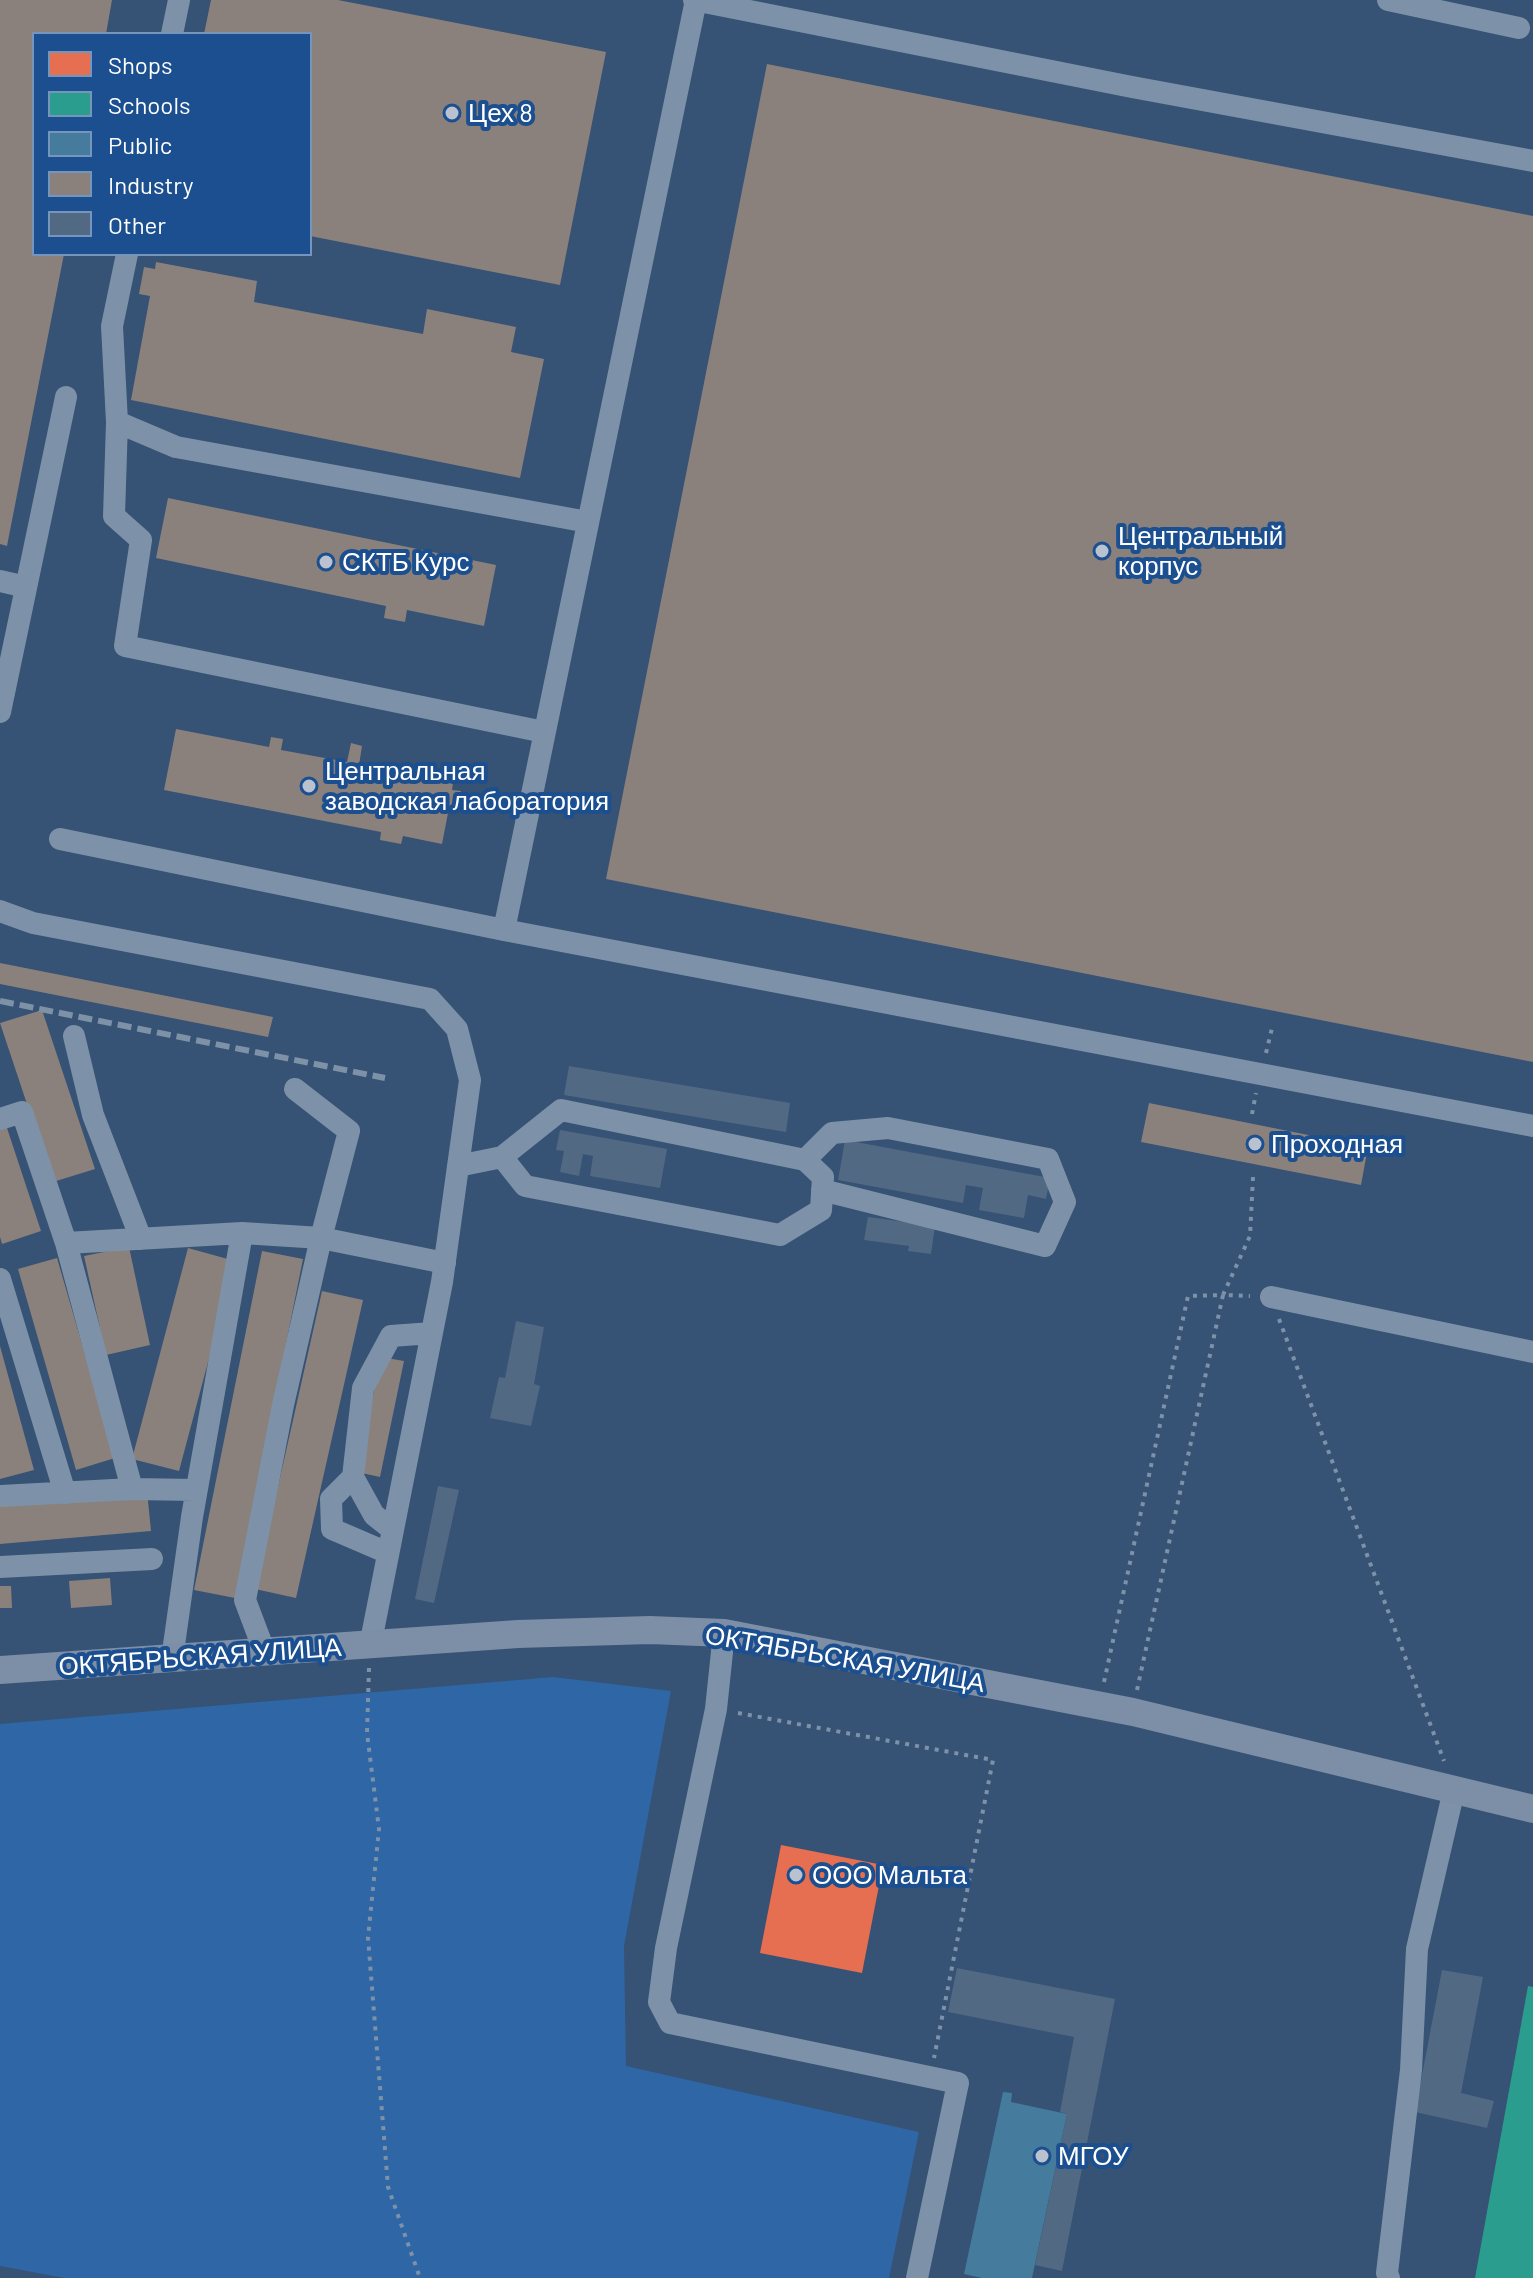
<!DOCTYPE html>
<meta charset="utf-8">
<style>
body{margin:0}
#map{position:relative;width:1533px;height:2278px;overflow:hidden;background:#365274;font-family:Barlow,sans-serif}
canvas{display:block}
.legend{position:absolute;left:32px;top:32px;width:280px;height:224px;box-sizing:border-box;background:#1b4f8f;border:2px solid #7695bc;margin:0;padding:10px 14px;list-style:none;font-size:24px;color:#fff}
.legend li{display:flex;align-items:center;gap:16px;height:40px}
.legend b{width:40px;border:2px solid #7695bc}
</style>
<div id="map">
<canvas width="1533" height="2278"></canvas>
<ul class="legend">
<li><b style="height:22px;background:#e76f51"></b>Shops</li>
<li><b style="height:22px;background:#2a9d8f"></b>Schools</li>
<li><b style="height:22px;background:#457b9d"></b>Public</li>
<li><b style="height:22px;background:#8a817c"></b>Industry</li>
<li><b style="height:22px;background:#526984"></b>Other</li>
</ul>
</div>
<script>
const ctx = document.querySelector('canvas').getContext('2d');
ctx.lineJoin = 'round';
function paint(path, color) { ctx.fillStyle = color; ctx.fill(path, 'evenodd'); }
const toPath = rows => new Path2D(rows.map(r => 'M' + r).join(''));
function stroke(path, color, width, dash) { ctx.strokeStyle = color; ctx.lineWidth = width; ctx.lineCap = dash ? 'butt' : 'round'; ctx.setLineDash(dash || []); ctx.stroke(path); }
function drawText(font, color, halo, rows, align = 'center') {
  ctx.font = font + ' Barlow,sans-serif'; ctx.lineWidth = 8; ctx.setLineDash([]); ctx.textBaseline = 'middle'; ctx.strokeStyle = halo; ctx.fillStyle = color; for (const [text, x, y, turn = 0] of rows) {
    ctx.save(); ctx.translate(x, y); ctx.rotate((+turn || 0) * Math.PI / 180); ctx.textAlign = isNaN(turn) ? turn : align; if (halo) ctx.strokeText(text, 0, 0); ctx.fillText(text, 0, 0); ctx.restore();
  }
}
paint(toPath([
 [553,1677,671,1691,624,1946,626,2066,919,2132,889,2278,64,2278,0,2266,0,1724]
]), '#2f66a5');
paint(toPath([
 [781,1845,883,1865,862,1973,760,1953]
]), '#e76f51');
paint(toPath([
 [1528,1986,1533,1987,1533,2278,1475,2278]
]), '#2a9d8f');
paint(toPath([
 [1003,2092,1012,2093,1011,2102,1067,2114,1032,2278,982,2278,964,2274]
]), '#457b9d');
paint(toPath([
 [0,0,112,0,106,34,34,34,34,254,64,254,7,546,0,544],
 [211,0,338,0,606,52,560,285,310,236,310,34,204,34],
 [767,64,1533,216,1533,1062,606,879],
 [156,262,257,281,254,302,423,334,427,309,516,327,511,352,544,359,520,478,131,400,150,296,139,294,144,267,155,269],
 [168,498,496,565,484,626,407,610,405,622,384,618,386,606,156,558],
 [176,729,269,747,271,737,283,739,281,750,347,762,351,743,362,746,359,765,453,783,452,790,461,791,457,810,449,808,442,844,403,836,401,844,380,840,381,832,164,790],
 [0,963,273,1017,268,1037,0,984],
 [42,1010,95,1169,53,1182,0,1023],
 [1149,1103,1368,1147,1361,1185,1141,1142],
 [6,1125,41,1231,2,1244,0,1237,0,1127],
 [129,1247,150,1345,106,1355,84,1256],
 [188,1248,235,1261,179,1471,132,1459],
 [262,1251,303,1259,235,1598,194,1590],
 [57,1258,115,1458,76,1470,18,1269],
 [322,1291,363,1300,296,1598,255,1589],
 [0,1346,34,1470,0,1479],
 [381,1357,404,1361,380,1477,357,1472],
 [147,1491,151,1531,0,1544,0,1503],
 [110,1578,112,1605,71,1608,69,1581],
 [0,1586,11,1586,12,1608,0,1608]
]), '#8a817c');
paint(toPath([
 [569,1066,790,1103,786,1132,564,1095],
 [560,1130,667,1149,660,1188,590,1176,593,1156,583,1154,579,1176,560,1172,564,1151,556,1150],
 [845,1140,1050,1178,1046,1199,1028,1195,1024,1218,979,1210,983,1188,966,1185,963,1203,838,1180],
 [868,1217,935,1226,931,1254,908,1251,909,1246,864,1240],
 [516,1321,544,1327,534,1384,540,1386,531,1426,490,1418,499,1377,505,1378],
 [438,1486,459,1490,434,1603,415,1599],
 [957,1968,1115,1999,1062,2271,1035,2265,1067,2114,1060,2112,1074,2037,948,2012],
 [1442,1970,1483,1977,1461,2093,1494,2101,1487,2128,1415,2112]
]), '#526984');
stroke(toPath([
 [1266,1053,1272,1028],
 [1252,1114,1256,1093],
 [1279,1319,1444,1761],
 [369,1668,367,1733,379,1829,368,1938,388,2187,420,2278],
 [1104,1682,1188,1296,1223,1295,1250,1236,1253,1177],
 [1137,1690,1223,1295,1250,1296],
 [738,1713,993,1760,934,2058]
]), '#7d92a8', 4, [4, 6]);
stroke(toPath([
 [694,0,1132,87,1533,161],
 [696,0,504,930,1533,1126],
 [1388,0,1519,28],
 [172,34,179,0],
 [127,254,112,326,117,422,176,447,588,522],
 [117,422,114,516,141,540,125,646,544,732],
 [0,581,26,587],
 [0,712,66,397],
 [60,839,504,930],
 [0,911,33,923,430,999,457,1029,470,1080,442,1282,370,1646],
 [74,1036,93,1115,141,1239],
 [0,1119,22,1112,66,1243],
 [502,1157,525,1186,780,1235,821,1210,823,1177,805,1160],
 [458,1166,502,1157,561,1110,805,1160,832,1133,888,1128,1048,1159,1065,1202,1045,1246,822,1190],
 [0,1279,65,1493],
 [1271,1297,1533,1352],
 [353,1477,331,1499,332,1529,388,1553],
 [196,1490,132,1489,66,1243,242,1233],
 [0,1496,132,1489],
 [393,1530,374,1515,353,1477,363,1388,391,1336,432,1333],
 [0,1567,152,1559],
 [724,1633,716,1709,666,1948,659,2002,670,2023,958,2083,917,2278],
 [265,1653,245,1600,283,1405,321,1238,445,1263],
 [172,1659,192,1517,242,1233,321,1238,349,1131,295,1089],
 [1389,2278,1387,2273,1411,2070,1417,1949,1454,1790]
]), '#7d92a8', 22);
stroke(toPath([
 [0,1670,518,1634,650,1630,724,1633,1133,1712,1533,1809]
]), '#7d8ea7', 28);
stroke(toPath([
 [0,1001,385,1078]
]), '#7e92a7', 6, [14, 6]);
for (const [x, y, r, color] of [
 [452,113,8,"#b9c2ce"],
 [1102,551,8,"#b9c2ce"],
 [326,562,8,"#b9c2ce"],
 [309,786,8,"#b9c2ce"],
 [1255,1144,8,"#b9c2ce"],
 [796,1875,8,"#b9c2ce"],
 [1042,2156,8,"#b9c2ce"]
]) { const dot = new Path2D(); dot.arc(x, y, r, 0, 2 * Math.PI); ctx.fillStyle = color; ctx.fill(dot); stroke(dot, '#1b4f8f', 3); }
drawText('26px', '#fff', '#1b4f8f', [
 ["Цех 8",468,113],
 ["Центральный",1118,536],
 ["корпус",1118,566],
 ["СКТБ Курс",342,562],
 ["Центральная",325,771],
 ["заводская лаборатория",325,801],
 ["Проходная",1271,1144],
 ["ООО Мальта",812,1875],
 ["МГОУ",1058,2156]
], 'left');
drawText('26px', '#fff', '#1b4f8f', [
 ["ОКТЯБРЬСКАЯ УЛИЦА",200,1657,-4],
 ["ОКТЯБРЬСКАЯ УЛИЦА",845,1659,10]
]);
</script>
